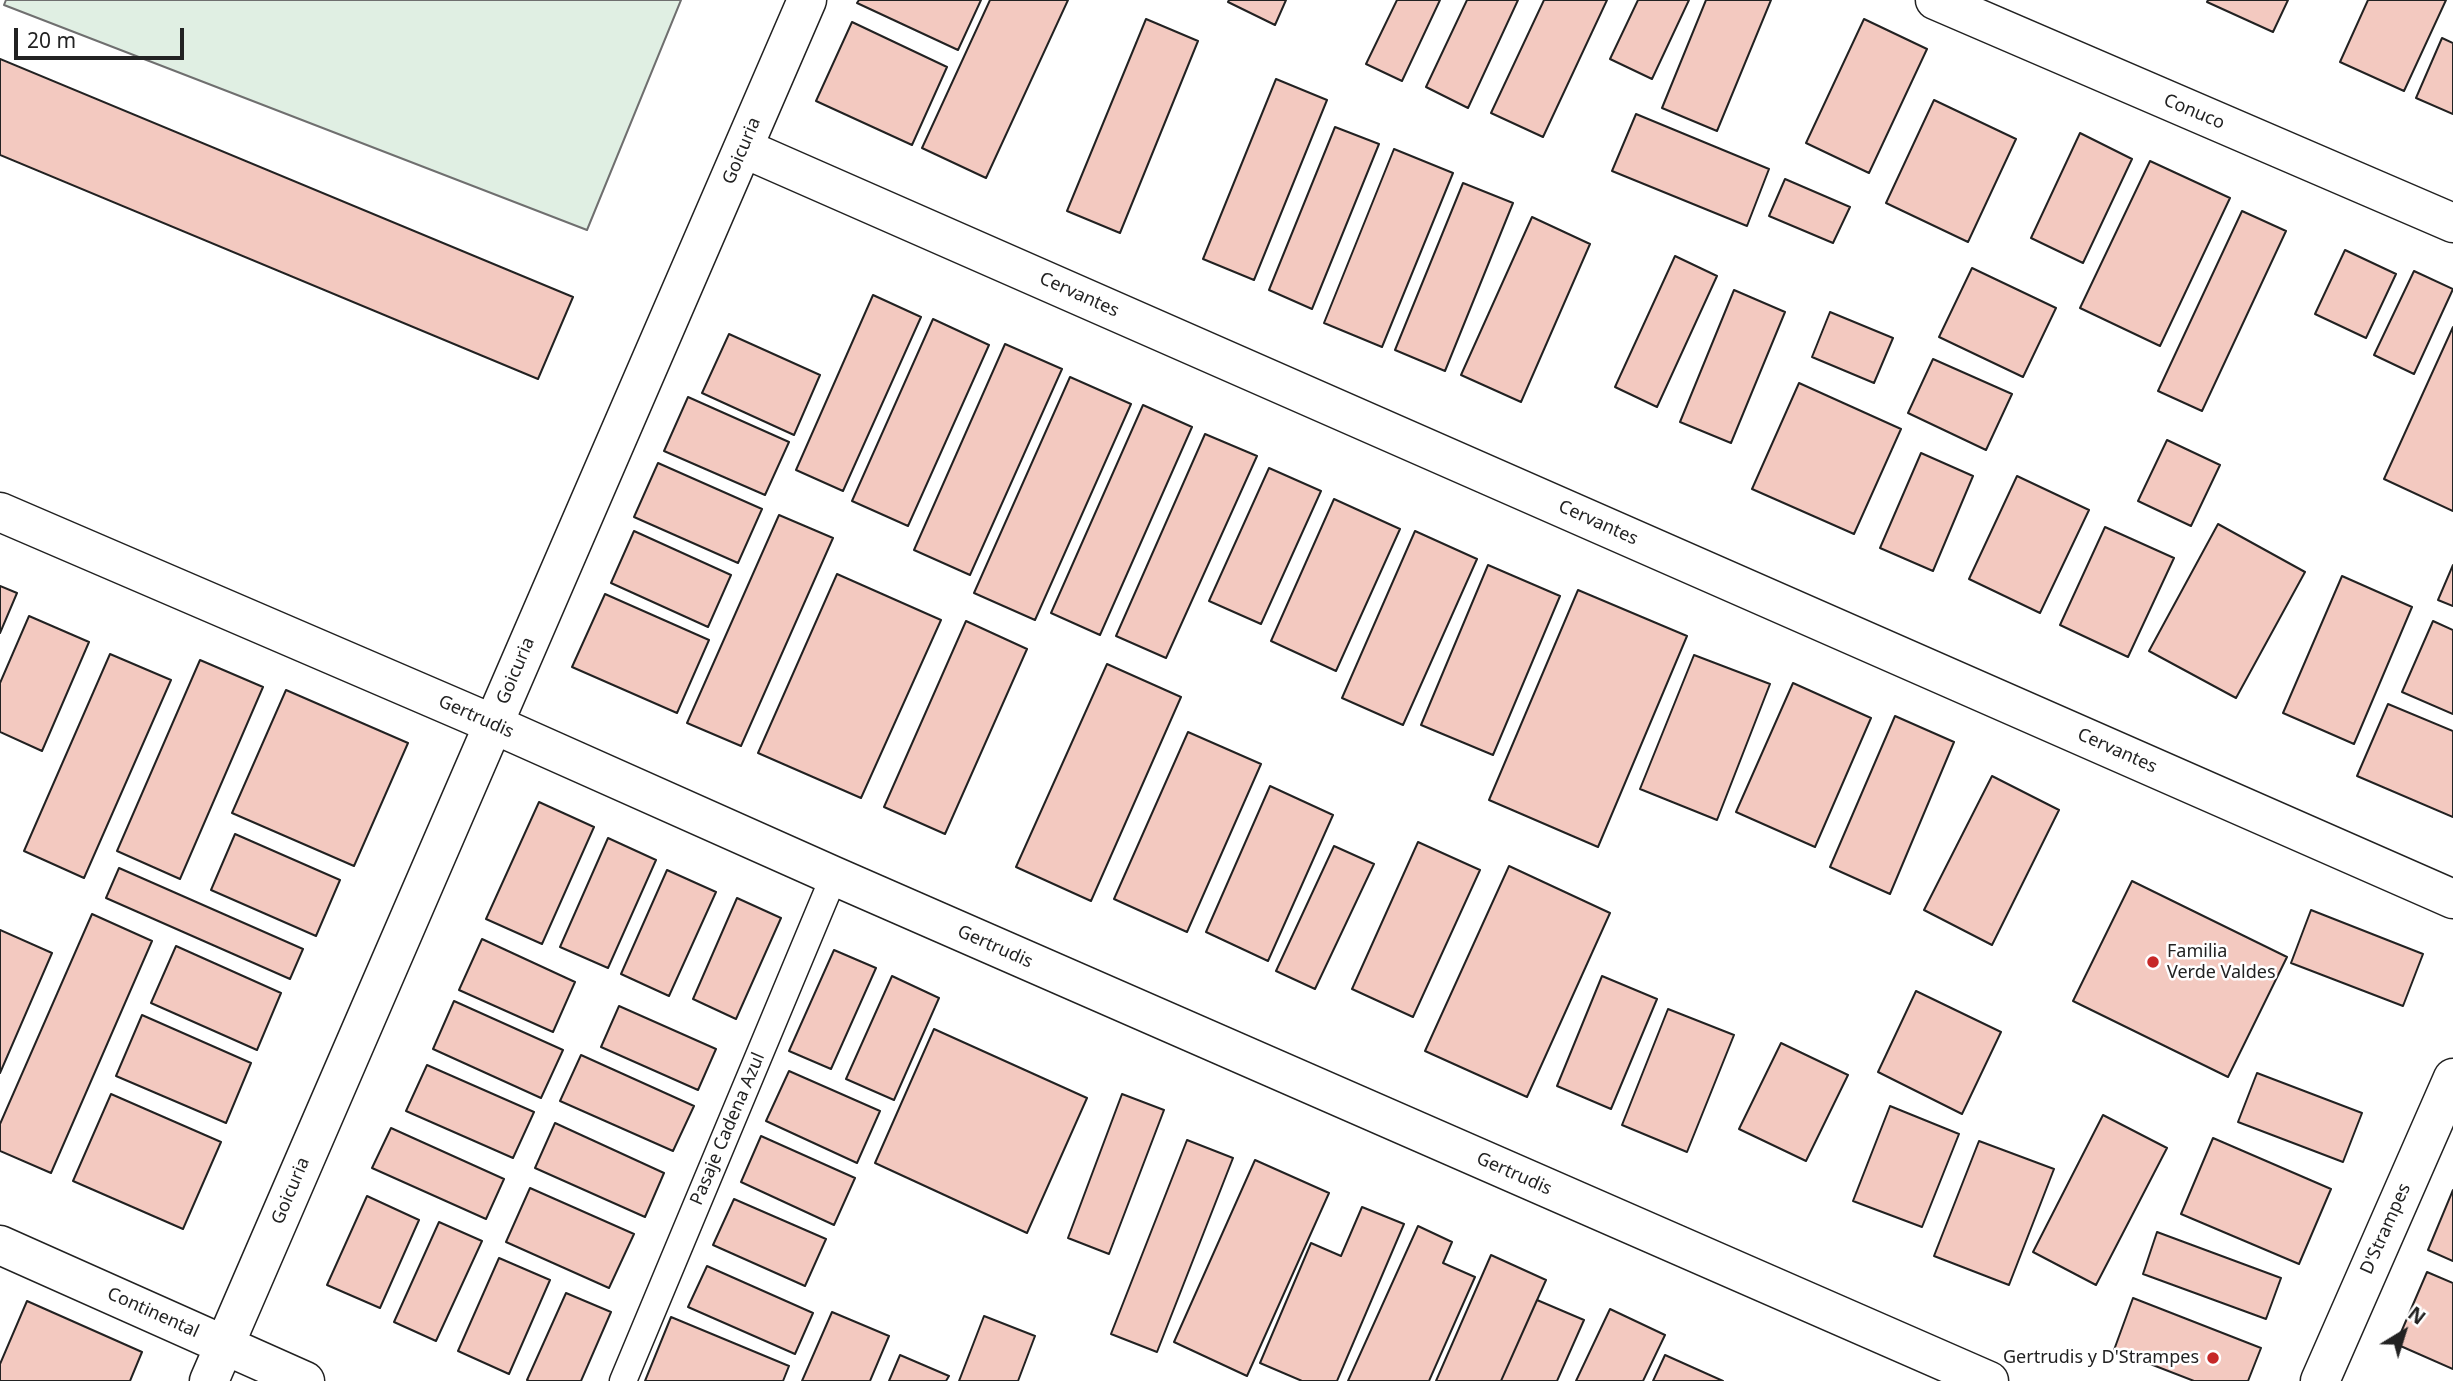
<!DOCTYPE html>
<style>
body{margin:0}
#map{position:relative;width:2453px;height:1381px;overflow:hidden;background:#fff;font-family:"Noto Sans",sans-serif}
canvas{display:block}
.north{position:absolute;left:2369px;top:1297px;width:70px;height:70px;-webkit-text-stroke:5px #fff;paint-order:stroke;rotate:38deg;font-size:19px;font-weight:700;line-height:28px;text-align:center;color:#222}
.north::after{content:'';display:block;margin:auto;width:24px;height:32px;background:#222;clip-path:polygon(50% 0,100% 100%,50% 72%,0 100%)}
.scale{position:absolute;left:14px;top:28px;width:170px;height:32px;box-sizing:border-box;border:4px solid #222;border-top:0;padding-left:9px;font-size:21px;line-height:24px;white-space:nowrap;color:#222;-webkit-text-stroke:5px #fff;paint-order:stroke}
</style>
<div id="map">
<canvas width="2453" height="1381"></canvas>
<div class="north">N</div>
<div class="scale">20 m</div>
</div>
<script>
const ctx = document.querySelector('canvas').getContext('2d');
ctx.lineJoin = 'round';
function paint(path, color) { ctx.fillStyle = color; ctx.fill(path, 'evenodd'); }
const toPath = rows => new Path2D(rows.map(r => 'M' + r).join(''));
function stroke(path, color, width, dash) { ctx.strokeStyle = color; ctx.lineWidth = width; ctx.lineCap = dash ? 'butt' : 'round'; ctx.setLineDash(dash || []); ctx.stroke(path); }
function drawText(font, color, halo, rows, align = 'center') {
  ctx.font = font + ' "Noto Sans",sans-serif'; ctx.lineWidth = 5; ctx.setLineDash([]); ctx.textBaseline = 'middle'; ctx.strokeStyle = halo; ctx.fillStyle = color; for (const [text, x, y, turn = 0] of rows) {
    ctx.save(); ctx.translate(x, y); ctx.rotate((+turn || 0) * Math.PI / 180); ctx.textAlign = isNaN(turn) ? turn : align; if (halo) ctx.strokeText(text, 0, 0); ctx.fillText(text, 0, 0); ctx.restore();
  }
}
const green = toPath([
 [6,0,681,0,587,230,4,5,6,0]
]);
paint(green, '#e0efe3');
stroke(green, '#6f6f6f', 2);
const building = toPath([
 [859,0,981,0,958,50,857,3,859,0],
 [990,0,1068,0,986,178,922,148,990,0],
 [1229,0,1286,0,1275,25,1228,2,1229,0],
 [1397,0,1440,0,1402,81,1366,64,1397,0],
 [1467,0,1518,0,1468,108,1426,87,1467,0],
 [1544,0,1607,0,1543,137,1491,113,1544,0],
 [1638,0,1689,0,1652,79,1610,59,1638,0],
 [1706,0,1771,0,1717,131,1662,108,1706,0],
 [2208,0,2288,0,2273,32,2207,2,2208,0],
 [2368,0,2446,0,2404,91,2340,62,2368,0],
 [1146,19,1198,41,1120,233,1067,211,1146,19],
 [1864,19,1927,49,1869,173,1806,143,1864,19],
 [852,22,947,67,912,145,816,101,852,22],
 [2442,38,2453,43,2453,114,2416,98,2442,38],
 [0,59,573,297,538,379,0,155,0,59],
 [1276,79,1327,100,1254,280,1203,259,1276,79],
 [1934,100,2016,139,1968,242,1886,203,1934,100],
 [1636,114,1769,169,1747,226,1612,171,1636,114],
 [1335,127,1379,144,1312,309,1269,290,1335,127],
 [2080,133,2132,159,2083,263,2031,238,2080,133],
 [1394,149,1453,173,1382,347,1324,323,1394,149],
 [2150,161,2230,198,2160,346,2080,308,2150,161],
 [1785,179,1850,207,1833,243,1769,216,1785,179],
 [1463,183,1513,203,1445,371,1395,350,1463,183],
 [2242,211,2286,231,2202,411,2158,391,2242,211],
 [1532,217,1590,244,1521,402,1461,375,1532,217],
 [2345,250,2396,274,2366,338,2315,314,2345,250],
 [1675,256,1717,276,1657,407,1615,387,1675,256],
 [1972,268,2056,308,2023,377,1939,337,1972,268],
 [2414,271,2453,289,2414,374,2374,355,2414,271],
 [1734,290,1785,312,1731,443,1680,422,1734,290],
 [873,295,921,317,843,491,796,470,873,295],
 [1830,312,1893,338,1874,383,1812,357,1830,312],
 [933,319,989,345,908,526,852,501,933,319],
 [2453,327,2453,511,2384,479,2453,327],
 [729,334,820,375,794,435,702,393,729,334],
 [1005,344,1062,369,970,575,914,550,1005,344],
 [1933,359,2012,394,1986,450,1908,413,1933,359],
 [1070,377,1131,404,1035,620,974,593,1070,377],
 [1799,383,1901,429,1854,534,1752,489,1799,383],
 [688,397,789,442,765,495,664,451,688,397],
 [1143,405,1192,427,1100,635,1051,613,1143,405],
 [1205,434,1257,456,1166,658,1116,636,1205,434],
 [2167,440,2220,465,2191,526,2138,501,2167,440],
 [1921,453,1973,476,1933,571,1880,548,1921,453],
 [658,463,762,509,738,563,634,517,658,463],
 [1269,468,1321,491,1261,624,1209,601,1269,468],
 [2017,476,2089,510,2040,613,1969,579,2017,476],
 [1334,499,1400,529,1336,671,1271,641,1334,499],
 [779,515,833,538,741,746,687,723,779,515],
 [2218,524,2305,572,2236,698,2149,651,2218,524],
 [2105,527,2174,558,2128,657,2060,625,2105,527],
 [634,531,731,575,708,627,611,583,634,531],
 [1415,531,1477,559,1403,725,1342,698,1415,531],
 [1488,565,1560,596,1493,755,1421,725,1488,565],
 [2453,565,2453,606,2438,600,2453,565],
 [837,574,941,620,861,798,758,753,837,574],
 [2342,576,2412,607,2354,744,2283,713,2342,576],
 [0,586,17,593,0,633,0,586],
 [1578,590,1687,636,1598,847,1489,800,1578,590],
 [605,594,709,640,677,713,572,667,605,594],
 [29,616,89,642,42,751,0,732,0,683,29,616],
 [966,621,1027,649,945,834,884,807,966,621],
 [2433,621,2453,630,2453,714,2402,692,2433,621],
 [110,654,171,680,84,878,24,851,110,654],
 [1694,655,1770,684,1717,820,1640,789,1694,655],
 [200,660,263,687,180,879,117,851,200,660],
 [1107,664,1181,697,1091,901,1016,867,1107,664],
 [1793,683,1871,718,1815,847,1736,812,1793,683],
 [286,690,408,743,354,866,232,813,286,690],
 [2388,704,2453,731,2453,817,2357,776,2388,704],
 [1895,716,1954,742,1890,894,1830,867,1895,716],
 [1188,732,1261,764,1187,932,1114,899,1188,732],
 [1992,776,2059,810,1992,945,1924,910,1992,776],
 [1270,786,1333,815,1268,961,1206,932,1270,786],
 [539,802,594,827,542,944,486,919,539,802],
 [235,834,340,880,316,936,211,890,235,834],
 [608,838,656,860,608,968,560,947,608,838],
 [1418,842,1480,870,1413,1017,1352,989,1418,842],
 [1334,846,1374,864,1315,989,1276,971,1334,846],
 [1509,866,1610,913,1527,1097,1425,1051,1509,866],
 [119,868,303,949,290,979,106,898,119,868],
 [667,870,716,892,669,996,621,974,667,870],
 [2132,881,2287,957,2228,1077,2073,1001,2132,881],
 [737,898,781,918,736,1019,693,999,737,898],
 [2311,910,2423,954,2403,1006,2291,963,2311,910],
 [92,914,152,941,51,1173,0,1151,0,1124,92,914],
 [0,930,52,953,0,1073,0,930],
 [482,939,575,982,553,1032,459,990,482,939],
 [176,946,281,993,257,1050,151,1003,176,946],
 [834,950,876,968,831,1069,789,1051,834,950],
 [892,976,939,998,894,1100,846,1079,892,976],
 [1602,976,1657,999,1611,1109,1557,1086,1602,976],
 [1916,991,2001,1032,1962,1114,1878,1072,1916,991],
 [454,1001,563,1050,541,1098,433,1049,454,1001],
 [619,1006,716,1049,698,1090,601,1047,619,1006],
 [1668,1009,1734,1035,1687,1152,1622,1125,1668,1009],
 [142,1015,251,1063,226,1123,116,1076,142,1015],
 [934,1029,1087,1098,1027,1233,875,1163,934,1029],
 [1781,1043,1848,1075,1806,1161,1739,1129,1781,1043],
 [581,1055,694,1106,673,1151,560,1101,581,1055],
 [427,1065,534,1112,513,1158,406,1111,427,1065],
 [789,1071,880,1111,857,1163,766,1121,789,1071],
 [2257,1073,2362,1113,2343,1162,2238,1122,2257,1073],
 [111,1094,221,1142,183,1229,73,1181,111,1094],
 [1122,1094,1164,1110,1109,1254,1068,1238,1122,1094],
 [1890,1106,1959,1134,1922,1227,1853,1201,1890,1106],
 [2103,1115,2167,1148,2096,1285,2033,1252,2103,1115],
 [555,1123,664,1173,645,1217,535,1168,555,1123],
 [391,1128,504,1179,486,1219,372,1168,391,1128],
 [761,1136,855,1178,834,1225,741,1182,761,1136],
 [2213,1138,2331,1189,2299,1264,2181,1214,2213,1138],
 [1187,1140,1233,1158,1157,1352,1111,1334,1187,1140],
 [1979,1141,2054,1169,2009,1285,1934,1256,1979,1141],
 [1255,1160,1329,1193,1247,1376,1174,1342,1255,1160],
 [530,1188,634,1234,609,1288,506,1242,530,1188],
 [2453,1190,2453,1261,2428,1250,2453,1190],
 [367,1196,419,1220,380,1308,327,1285,367,1196],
 [734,1199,826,1239,805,1286,713,1245,734,1199],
 [1362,1207,1404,1224,1337,1381,1302,1381,1260,1363,1311,1243,1341,1256,1362,1207],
 [439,1222,482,1241,436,1341,394,1322,439,1222],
 [1418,1226,1452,1242,1443,1263,1475,1277,1429,1381,1348,1381,1418,1226],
 [2157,1232,2281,1278,2266,1319,2143,1274,2157,1232],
 [1491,1255,1546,1280,1501,1381,1436,1381,1491,1255],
 [499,1258,550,1280,509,1374,458,1351,499,1258],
 [707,1266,813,1313,795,1354,688,1307,707,1266],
 [2427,1272,2453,1283,2453,1369,2396,1344,2427,1272],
 [566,1293,611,1312,581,1381,529,1381,527,1380,566,1293],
 [2133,1298,2261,1348,2248,1381,2194,1381,2114,1350,2133,1298],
 [1537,1300,1584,1320,1557,1381,1501,1381,1537,1300],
 [27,1301,142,1352,130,1381,0,1381,0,1364,27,1301],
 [1610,1309,1665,1335,1643,1381,1576,1381,1610,1309],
 [832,1312,889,1336,870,1381,802,1381,832,1312],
 [984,1316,1035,1336,1018,1381,959,1381,984,1316],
 [671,1317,789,1366,783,1381,645,1381,671,1317],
 [900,1355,949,1376,946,1381,889,1381,900,1355],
 [1665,1355,1723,1381,1653,1381,1665,1355]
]);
paint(building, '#f3c9c0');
stroke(building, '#222', 2);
const lane = toPath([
 [623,1381,834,876]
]);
const street = toPath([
 [1935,0,2453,223],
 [743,148,2453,899],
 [0,512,493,724,834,876,1989,1381],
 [0,1245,305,1381],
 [209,1381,807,0],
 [2320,1381,2453,1078]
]);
stroke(lane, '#222', 29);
stroke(street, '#222', 41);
stroke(lane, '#fff', 26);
stroke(street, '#fff', 38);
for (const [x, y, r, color] of [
 [2153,962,7,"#c62828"],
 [2213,1358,7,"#c62828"]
]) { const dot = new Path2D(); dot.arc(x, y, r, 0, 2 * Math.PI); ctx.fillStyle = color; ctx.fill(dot); stroke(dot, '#fff', 2.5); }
drawText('18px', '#222', '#fff', [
 ["Conuco",2194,112,23],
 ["Goicuria",742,151,-67],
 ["Cervantes",1079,295,24],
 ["Cervantes",1598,523,24],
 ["Goicuria",516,671,-67],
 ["Gertrudis",476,717,24],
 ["Cervantes",2117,751,24],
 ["Gertrudis",995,947,24],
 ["Pasaje Cadena Azul",728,1129,-67],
 ["Gertrudis",1514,1174,24],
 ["Goicuria",291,1191,-67],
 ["D'Strampes",2386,1229,-66],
 ["Continental",153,1313,24]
]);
drawText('18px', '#222', '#fff', [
 ["Familia",2167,952],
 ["Verde Valdes",2167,973],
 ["Gertrudis y D'Strampes",2199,1358,"right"]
], 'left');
</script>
